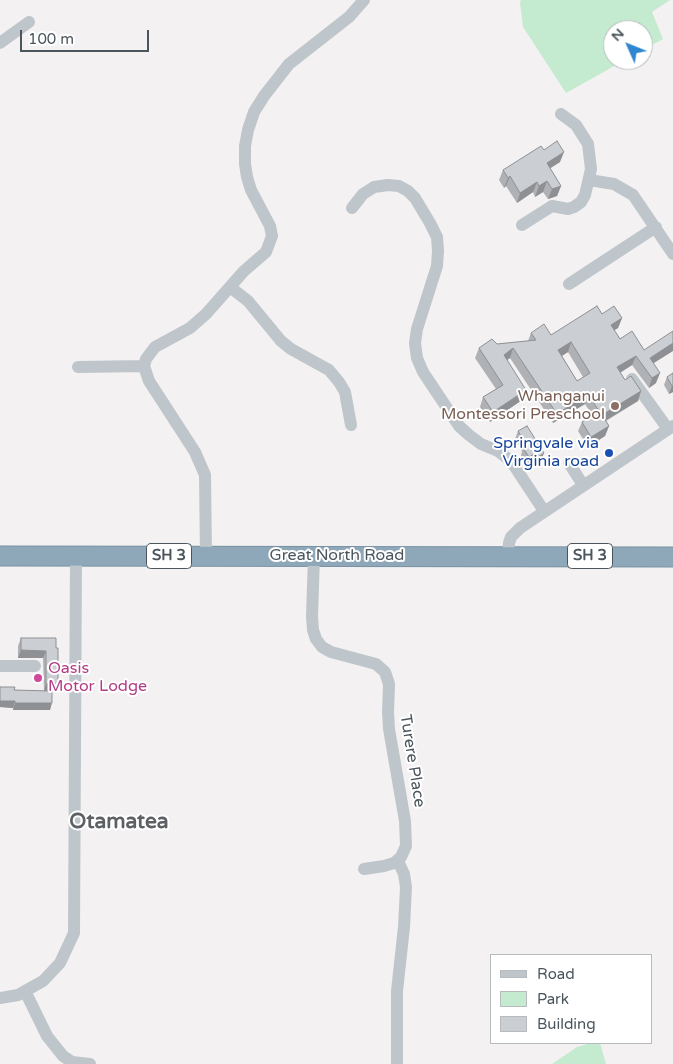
<!DOCTYPE html>
<style>
body{margin:0}
#map{position:relative;width:673px;height:1064px;overflow:hidden;background:#f3f1f1;font-family:"Varela Round",sans-serif}
canvas{display:block}
.legend{position:absolute;left:490px;top:954px;width:162px;height:90px;box-sizing:border-box;background:#fff;border:1px solid #b7bbbe;margin:0;padding:6px 9px;list-style:none;font-size:15px;color:#4a555c}
.legend li{display:flex;align-items:center;gap:10px;height:25px}
.legend b{width:25px;border:1px solid #b7bbbe}
.north{position:absolute;left:603px;top:20px;width:50px;height:50px;box-sizing:border-box;background:#fff;border:1px solid #b7bbbe;border-radius:50%;rotate:314deg;font-size:14px;font-weight:700;line-height:20px;text-align:center;color:#4a555c}
.north::after{content:'';display:block;margin:auto;width:18px;height:22px;background:#2e87d0;clip-path:polygon(50% 0,100% 100%,50% 72%,0 100%)}
.scale{position:absolute;left:20px;top:30px;width:129px;height:22px;box-sizing:border-box;border:2px solid #4a555c;border-top:0;padding-left:6px;font-size:15px;line-height:18px;white-space:nowrap;color:#4a555c;-webkit-text-stroke:4px #fff;paint-order:stroke}
</style>
<div id="map">
<canvas width="673" height="1064"></canvas>
<ul class="legend">
<li><b style="height:6px;background:#bec6cb"></b>Road</li>
<li><b style="height:14px;background:#c4ebcf"></b>Park</li>
<li><b style="height:14px;background:#cbced2"></b>Building</li>
</ul>
<div class="north">N</div>
<div class="scale">100 m</div>
</div>
<script>
const ctx = document.querySelector('canvas').getContext('2d');
ctx.lineJoin = 'round';
function paint(path, color) { ctx.fillStyle = color; ctx.fill(path, 'evenodd'); }
const toPath = rows => new Path2D(rows.map(r => 'M' + r).join(''));
function stroke(path, color, width, dash) { ctx.strokeStyle = color; ctx.lineWidth = width; ctx.lineCap = dash ? 'butt' : 'round'; ctx.setLineDash(dash || []); ctx.stroke(path); }
function drawText(font, color, halo, rows, align = 'center') {
  ctx.font = font + ' "Varela Round",sans-serif'; ctx.lineWidth = 4; ctx.setLineDash([]); ctx.textBaseline = 'middle'; ctx.strokeStyle = halo; ctx.fillStyle = color; for (const [text, x, y, turn = 0] of rows) {
    ctx.save(); ctx.translate(x, y); ctx.rotate((+turn || 0) * Math.PI / 180); ctx.textAlign = isNaN(turn) ? turn : align; if (halo) ctx.strokeText(text, 0, 0); ctx.fillText(text, 0, 0); ctx.restore();
  }
}
paint(toPath([
 [521,0,670,0,652,12,663,39,643,50,643,30,613,30,613,60,625,60,566,93,523,27,520,2],
 [591,1043,600,1043,606,1064,552,1064,577,1047]
]), '#c4ebcf');
const highway = toPath([
 [0,556,673,557]
]);
stroke(highway, '#7993a5', 21);
stroke(toPath([
 [0,43,29,22],
 [589,180,614,184,633,195,673,254],
 [352,208,363,194,374,187,388,185,399,186,408,191,415,198,430,223,437,237,438,251,437,266,417,329,415,343,417,358,423,372,459,426,469,435,481,444,498,451,511,461,544,511],
 [522,225,552,206,568,209,574,207,581,202,585,195,591,169,588,144,576,125,561,114],
 [569,284,656,227],
 [230,287,248,301,281,341,291,349,329,370,339,382,345,392,351,425],
 [144,366,146,359,155,347,190,328,206,314,244,271,266,252,272,236,270,226,251,190,247,177,245,164,245,146,248,130,254,112,264,96,289,64,349,17,364,0],
 [78,367,144,366,149,381,195,452,205,475,206,556],
 [632,379,668,429],
 [569,463,583,485],
 [314,556,312,616,313,630,316,639,322,647,331,652,376,664,385,672,389,684,388,712,389,729,405,821,406,846,401,857,394,863,384,866,364,869],
 [508,556,509,543,511,537,520,528,673,426],
 [0,666,35,666],
 [25,991,47,1036,63,1056,72,1062,90,1064],
 [0,998,18,995,43,981,60,963,74,933,76,556],
 [397,1064,397,991,404,927,406,887,404,874,398,861]
]), '#bec6cb', 12);
stroke(highway, '#8ea8b9', 19);
paint(toPath([
 [544,150,560,162,550,168,561,186,557,196,548,199,543,192,535,197,533,192,517,203,506,186,504,188,499,180,503,170],
 [602,314,622,318,618,328,614,330,620,339,644,350,653,363,656,383,649,388,632,365,620,373,625,380,641,391,638,401,606,421,609,426,605,436,588,447,578,431,582,422,592,415,585,404,553,423,510,358,507,360,522,400,490,422,480,407,483,397,496,389,475,358,479,348,497,344,528,341,531,333,551,335],
 [568,352,583,377,577,381,562,356],
 [673,373,673,392,669,394,664,385,667,377],
 [527,426,541,461,535,464,533,461,526,465,521,456,522,451,515,439,518,431],
 [21,638,56,648,58,683,55,691,52,691,50,710,13,710,13,708,0,707,0,687,14,690,44,691,43,658,18,658,18,646]
]), '#afb1b5');
paint(toPath([
 [564,152,560,162,543,173,547,163],
 [510,176,506,186,504,188,508,178],
 [547,181,543,192,535,197,539,186],
 [537,182,533,192,517,203,520,193],
 [561,186,557,196,548,199,552,189],
 [622,318,618,328,607,335,611,325],
 [571,342,568,352,555,360,558,350],
 [673,343,673,351,646,368,650,358],
 [513,348,510,358,500,365,504,355],
 [636,356,632,365,613,377,617,367],
 [660,373,656,383,649,388,652,378],
 [672,386,673,386,673,392,669,394],
 [526,390,522,400,490,422,493,412],
 [641,391,638,401,598,425,602,415],
 [588,394,585,404,553,423,557,414],
 [609,426,605,436,588,447,591,437],
 [536,453,533,461,526,465,529,457],
 [544,453,541,461,535,464,538,457],
 [21,650,46,651,43,658,18,658],
 [58,683,55,691,44,691,46,684],
 [0,701,15,701,13,708,0,707],
 [15,703,52,703,50,710,13,710]
]), '#8e9093');
const building = toPath([
 [557,141,564,152,547,163,561,186,552,189,547,181,539,186,537,182,520,193,510,176,508,178,503,170,541,146,544,150,557,141],
 [597,306,602,314,614,306,622,318,611,325,620,339,632,331,644,350,673,331,673,343,650,358,660,373,652,378,636,356,617,367,625,380,631,376,641,391,602,415,609,426,591,437,582,422,599,411,588,394,557,414,513,348,504,355,526,390,493,412,483,397,503,385,479,348,492,339,497,344,536,340,531,333,544,324,551,335,597,306],
 [571,342,590,373,577,381,558,350,571,342],
 [673,373,673,386,672,386,667,377,673,373],
 [527,426,544,453,538,457,536,453,529,457,523,448,527,446,518,431,527,426],
 [21,638,56,638,56,648,58,648,58,683,46,684,46,651,21,650,21,638],
 [0,687,15,687,14,690,52,691,52,703,15,703,15,701,0,701,0,687]
]);
paint(building, '#cbced2');
stroke(building, '#8e9093', 1);
for (const [x, y, r, color] of [
 [615,406,5,"#8d6e63"],
 [609,453,5,"#1a4fb4"],
 [38,678,5,"#d1479c"]
]) { const dot = new Path2D(); dot.arc(x, y, r, 0, 2 * Math.PI); ctx.fillStyle = color; ctx.fill(dot); stroke(dot, '#fff', 2); }
for (const [x, y, w] of [
 [169,556,45],
 [590,556,45]
]) { const box = new Path2D(); box.roundRect(x - w / 2, y - 12.5, w, 25, 4); ctx.fillStyle = '#fff'; ctx.fill(box); stroke(box, '#4a555c', 1); }
drawText('bold 15px', '#4a555c', null, [
 ["SH 3",169,556],
 ["SH 3",590,556]
]);
drawText('16px', '#785e54', '#fff', [
 ["Whanganui",605,397],
 ["Montessori Preschool",605,415]
], 'right');
drawText('16px', '#164399', '#fff', [
 ["Springvale via",599,444],
 ["Virginia road",599,462]
], 'right');
drawText('16px', '#4a555c', '#fff', [
 ["Great North Road",337,556],
 ["Turere Place",412,761,81]
]);
drawText('16px', '#b23c85', '#fff', [
 ["Oasis",48,669],
 ["Motor Lodge",48,687]
], 'left');
drawText('bold 21px', '#5e6164', '#fff', [
 ["Otamatea",119,822]
]);
</script>
